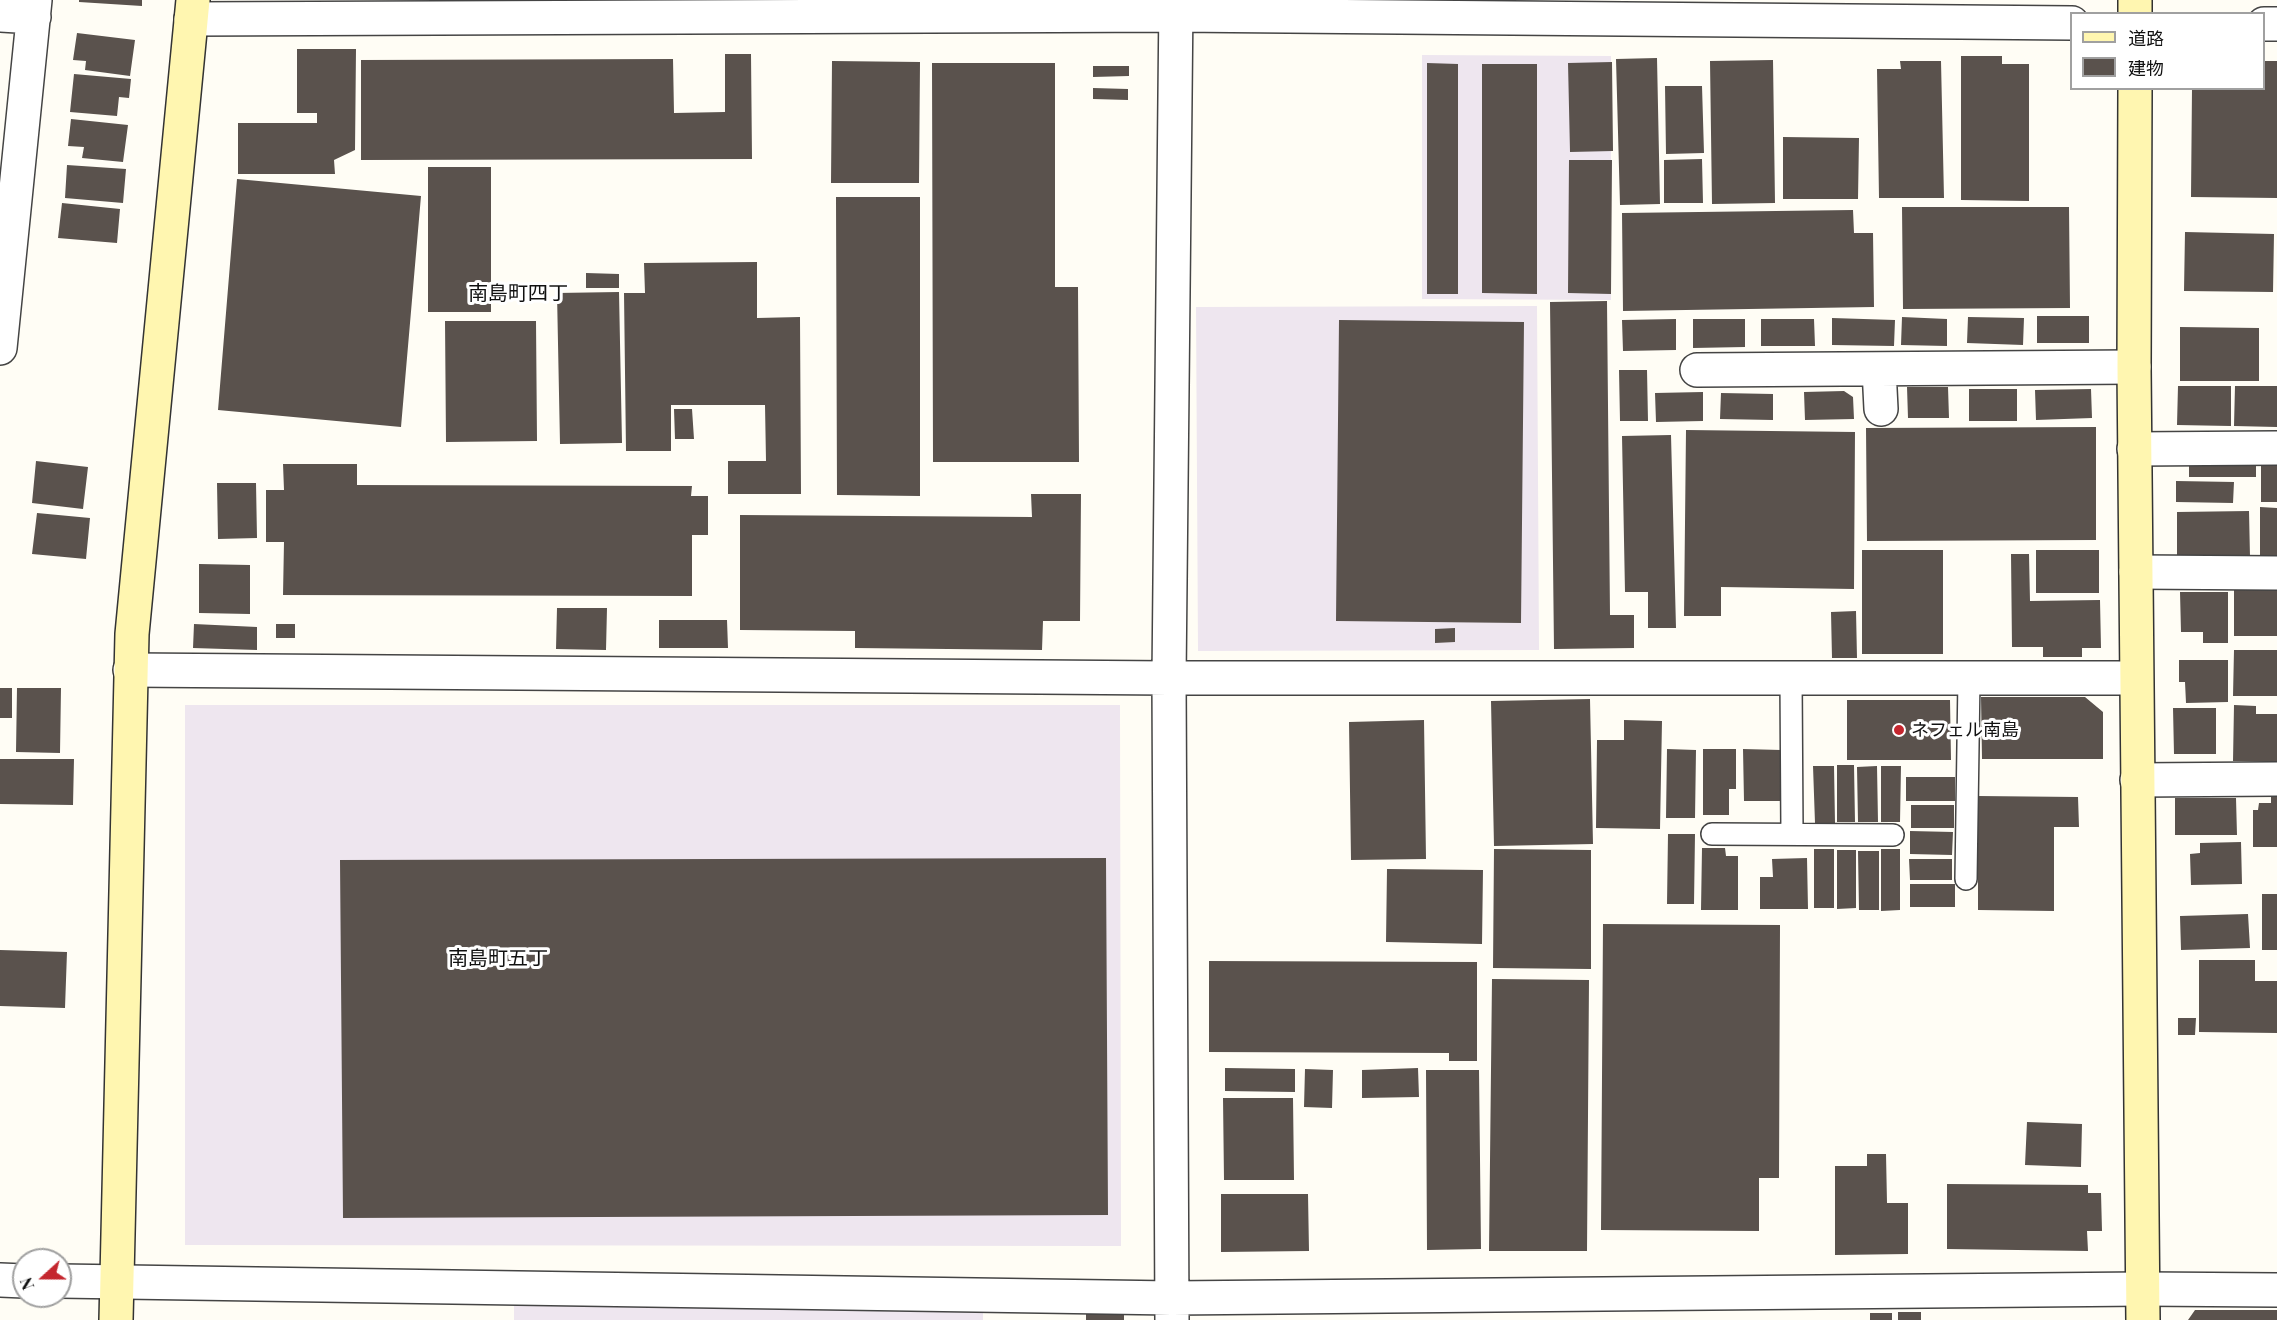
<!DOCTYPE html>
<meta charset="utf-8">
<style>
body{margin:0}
#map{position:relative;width:2277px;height:1320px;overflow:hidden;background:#fffdf5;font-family:"Playfair Display","Noto Sans JP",serif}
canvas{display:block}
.legend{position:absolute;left:2070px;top:12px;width:195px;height:78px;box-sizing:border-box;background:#fff;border:2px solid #a0a0a0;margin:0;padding:8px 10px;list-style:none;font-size:18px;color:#111}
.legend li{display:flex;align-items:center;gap:12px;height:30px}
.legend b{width:30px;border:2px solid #a0a0a0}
.north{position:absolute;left:12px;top:1248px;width:60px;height:60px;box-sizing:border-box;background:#fff;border:2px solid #a0a0a0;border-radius:50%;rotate:249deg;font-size:16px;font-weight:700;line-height:24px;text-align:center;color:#111}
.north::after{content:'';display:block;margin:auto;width:21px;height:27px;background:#c4262e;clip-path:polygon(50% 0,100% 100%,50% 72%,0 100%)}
</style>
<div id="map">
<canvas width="2277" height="1320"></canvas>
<ul class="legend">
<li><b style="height:8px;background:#fff6b0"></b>道路</li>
<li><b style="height:16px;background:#5a524d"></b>建物</li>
</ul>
<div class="north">N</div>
</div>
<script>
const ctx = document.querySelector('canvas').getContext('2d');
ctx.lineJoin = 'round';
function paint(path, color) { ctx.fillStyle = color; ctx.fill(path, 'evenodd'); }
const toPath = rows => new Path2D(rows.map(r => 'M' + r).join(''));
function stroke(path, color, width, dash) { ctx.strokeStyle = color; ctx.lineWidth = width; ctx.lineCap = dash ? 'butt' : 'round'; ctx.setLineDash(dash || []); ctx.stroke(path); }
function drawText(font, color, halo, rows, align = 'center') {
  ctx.font = font + ' "Playfair Display","Noto Sans JP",serif'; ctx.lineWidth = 6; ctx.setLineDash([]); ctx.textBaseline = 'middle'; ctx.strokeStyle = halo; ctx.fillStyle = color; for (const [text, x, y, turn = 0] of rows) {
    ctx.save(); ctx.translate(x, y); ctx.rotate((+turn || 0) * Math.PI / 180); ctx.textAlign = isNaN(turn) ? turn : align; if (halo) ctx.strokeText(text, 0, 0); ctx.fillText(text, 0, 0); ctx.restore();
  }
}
paint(toPath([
 [1422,55,1611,56,1611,300,1422,299],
 [1537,306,1539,650,1198,651,1196,307],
 [185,705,1120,705,1121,1246,185,1245],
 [514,1305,983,1308,983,1320,514,1320]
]), '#eee6ef');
paint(toPath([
 [79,0,142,0,142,6,79,2],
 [77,33,135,40,130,76,85,70,86,61,73,60],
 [297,49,356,49,355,150,334,160,335,174,238,174,238,123,317,123,317,113,297,113],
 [725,54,751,54,752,159,361,160,361,60,673,59,674,113,725,112],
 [1961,56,2002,56,2002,64,2029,64,2029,201,1961,200],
 [1657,58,1660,204,1620,205,1616,59],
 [1773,60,1775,203,1712,204,1710,61],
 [832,61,920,62,919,183,831,183],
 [1900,61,1941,61,1944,198,1879,198,1877,69,1901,69],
 [2264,61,2277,61,2277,198,2191,197,2192,88,2264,88],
 [1612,62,1613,151,1570,152,1568,63],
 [932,63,1055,63,1055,287,1078,287,1079,462,933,462],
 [1427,63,1458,64,1458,294,1427,294],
 [1482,64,1537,64,1537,294,1482,293],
 [1093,66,1129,66,1129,76,1093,77],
 [74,74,131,79,129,98,119,97,117,116,70,112],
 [1665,86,1702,86,1704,153,1666,154],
 [1093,88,1128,89,1128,100,1093,99],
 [71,119,128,125,123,162,82,158,84,147,68,146],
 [1783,137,1859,138,1858,199,1783,199],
 [1702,159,1703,203,1664,203,1664,160],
 [1569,160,1612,160,1611,294,1568,293],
 [67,165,126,169,123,203,65,198],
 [428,167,491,167,491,312,428,312],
 [237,179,421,196,401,427,218,410],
 [836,197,920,197,920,496,837,495],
 [62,203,120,209,117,243,58,238],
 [1902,207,2069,207,2070,308,1903,309],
 [1853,210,1854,233,1873,233,1874,307,1623,311,1622,213],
 [2185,232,2274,234,2273,292,2184,291],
 [757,262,757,318,800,317,801,494,728,494,728,461,766,461,765,405,671,405,671,451,626,451,624,293,645,293,644,263],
 [586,273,619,274,619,288,586,288],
 [619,292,622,443,560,444,557,293],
 [1607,301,1610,615,1634,615,1634,648,1554,649,1550,302],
 [2037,316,2089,316,2089,343,2037,343],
 [1902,317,1947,319,1947,346,1901,345],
 [1968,317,2024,318,2023,345,1967,343],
 [1832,318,1895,320,1894,346,1832,345],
 [1676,319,1676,350,1623,351,1622,320],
 [1693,319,1745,319,1745,347,1693,348],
 [1761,319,1814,319,1815,346,1761,346],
 [1339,320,1524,322,1521,623,1336,621],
 [445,321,536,321,537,441,446,442],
 [2180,327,2259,328,2259,381,2180,381],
 [1619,370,1647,370,1648,421,1620,421],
 [2178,386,2231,386,2231,426,2177,425],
 [2235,386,2277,386,2277,427,2234,426],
 [1907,387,1948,387,1949,418,1908,418],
 [1969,389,2017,389,2017,421,1969,421],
 [2091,389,2092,418,2036,420,2035,390],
 [1844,391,1853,397,1854,419,1805,420,1804,392],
 [1703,392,1703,421,1656,422,1655,393],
 [1721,393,1773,394,1773,420,1720,419],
 [674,409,692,409,694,439,675,439],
 [2096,427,2096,540,1867,541,1866,428],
 [1686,430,1855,432,1854,589,1721,587,1721,616,1684,616],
 [1671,435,1676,628,1648,628,1648,592,1625,592,1622,436],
 [2277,453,2277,502,2261,502,2261,454],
 [2189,454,2256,455,2256,477,2189,477],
 [36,461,88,467,83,509,32,503],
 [283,464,357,464,357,485,692,486,691,496,708,496,708,535,692,535,692,596,283,595,284,542,266,542,266,490,284,490],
 [2176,481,2234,482,2233,503,2176,502],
 [217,483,256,483,257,538,218,539],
 [1031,494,1081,494,1080,621,1043,621,1042,650,855,648,855,631,740,630,740,515,1032,517],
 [2260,507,2277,508,2277,555,2260,555],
 [2249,511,2250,557,2177,557,2177,512],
 [37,513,90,518,86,559,32,554],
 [1862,550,1943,550,1943,654,1862,654],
 [2036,550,2099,550,2099,593,2036,593],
 [2011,554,2029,554,2030,601,2100,600,2101,648,2082,648,2082,657,2043,657,2043,647,2012,647],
 [199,564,250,565,250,614,199,613],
 [2277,589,2277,636,2234,636,2234,590],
 [2180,592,2228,592,2228,643,2203,643,2203,632,2181,632],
 [557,608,607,608,606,650,556,649],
 [1856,611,1857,658,1832,658,1831,612],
 [659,620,727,620,728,648,659,648],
 [194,624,257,627,257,650,193,648],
 [276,624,295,624,295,638,276,638],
 [1455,628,1455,642,1435,643,1435,629],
 [2234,650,2277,650,2277,696,2233,696],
 [2179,660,2228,660,2228,702,2186,703,2185,682,2179,682],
 [0,688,12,688,12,718,0,718],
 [17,688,61,688,60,753,16,752],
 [1981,697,2085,697,2103,712,2103,759,1982,759],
 [1590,699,1593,844,1494,846,1491,701],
 [1847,700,1950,700,1951,760,1847,760],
 [2234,705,2256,706,2256,714,2277,714,2277,762,2233,761],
 [2173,708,2216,708,2216,754,2174,754],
 [1424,720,1426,859,1351,860,1349,722],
 [1624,720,1662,721,1660,829,1596,828,1597,740,1624,740],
 [1667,749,1696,750,1695,818,1666,818],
 [1703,749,1736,749,1736,789,1729,789,1729,815,1703,815],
 [1743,749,1781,750,1781,801,1744,801],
 [0,759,74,759,73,805,0,804],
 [1837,765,1854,765,1855,822,1837,822],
 [1813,766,1834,766,1835,823,1815,823],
 [1877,766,1878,822,1858,822,1857,767],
 [1881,766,1901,766,1900,822,1881,822],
 [1906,777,1955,777,1955,801,1906,801],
 [2271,793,2277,793,2277,847,2253,847,2253,810,2258,810,2259,803,2271,803],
 [1978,796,2078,797,2079,827,2054,827,2054,911,1978,910],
 [2175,798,2236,798,2237,835,2175,835],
 [1911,805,1954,805,1954,828,1911,828],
 [1910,831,1953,832,1952,855,1910,854],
 [1668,834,1695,834,1694,904,1667,904],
 [2241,842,2242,884,2191,885,2190,854,2200,853,2200,843],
 [1702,848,1725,848,1726,856,1738,856,1738,910,1701,910],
 [1494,849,1591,850,1591,969,1493,968],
 [1814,849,1834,849,1834,908,1814,908],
 [1881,849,1900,849,1900,910,1881,911],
 [1837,850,1856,850,1856,908,1837,909],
 [1858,851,1879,851,1879,910,1859,910],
 [1106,858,1108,1215,343,1218,340,860],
 [1807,858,1808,909,1760,909,1760,877,1773,877,1772,859],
 [1909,859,1952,859,1952,880,1910,880],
 [1387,869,1483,870,1482,944,1386,942],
 [1910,884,1955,884,1955,907,1910,907],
 [2262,894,2277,894,2277,950,2262,950],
 [2248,914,2250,948,2181,950,2180,916],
 [1603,924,1780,925,1779,1178,1759,1178,1759,1231,1601,1230],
 [0,950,67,952,65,1008,0,1006],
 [2199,960,2255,960,2255,981,2277,981,2277,1033,2199,1032],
 [1209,961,1477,962,1477,1061,1449,1061,1449,1053,1209,1052],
 [1492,979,1589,980,1587,1251,1489,1251],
 [2178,1018,2196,1018,2195,1035,2178,1035],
 [1225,1068,1295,1069,1295,1092,1225,1091],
 [1418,1068,1419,1097,1362,1098,1362,1070],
 [1305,1069,1333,1070,1332,1108,1304,1107],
 [1426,1070,1479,1070,1481,1249,1427,1250],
 [1223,1098,1293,1098,1294,1180,1224,1180],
 [2027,1122,2082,1124,2081,1167,2025,1165],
 [1867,1154,1886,1154,1887,1203,1908,1203,1908,1254,1835,1255,1835,1166,1867,1166],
 [1947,1184,2088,1185,2088,1193,2101,1193,2102,1231,2087,1231,2088,1251,1947,1249],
 [1221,1194,1308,1194,1309,1251,1221,1252],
 [1086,1309,1124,1309,1124,1320,1086,1320],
 [2195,1310,2277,1310,2277,1320,2188,1320],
 [1898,1312,1921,1312,1921,1320,1898,1320],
 [1870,1313,1892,1313,1892,1320,1870,1320]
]), '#5a524d');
const lane = toPath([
 [1791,678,1792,833],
 [1712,834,1893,835],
 [1966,879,1969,678]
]);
const street = toPath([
 [0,15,34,17],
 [191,19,1176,15,2072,23],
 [2264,24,2277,24],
 [0,348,35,0],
 [1879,369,1881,409],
 [1697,370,2134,367],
 [2134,449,2277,448],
 [2136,572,2277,573],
 [130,670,1169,678,2136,678],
 [2137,780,2277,779],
 [0,1280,24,1281],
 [60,1281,1172,1298,2143,1289,2277,1290],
 [1172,1320,1169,678,1176,0]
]);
const secondary = toPath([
 [2135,0,2135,14],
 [2135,88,2134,367,2143,1320],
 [116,1320,132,634,193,0]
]);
stroke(lane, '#444', 24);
stroke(street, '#444', 36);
stroke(secondary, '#333', 36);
stroke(lane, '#fff', 21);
stroke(street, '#fff', 33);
stroke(secondary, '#fff6b0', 33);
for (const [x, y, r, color] of [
 [1899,730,6,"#c4262e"]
]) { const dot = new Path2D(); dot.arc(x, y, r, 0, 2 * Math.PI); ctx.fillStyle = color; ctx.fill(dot); stroke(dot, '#fff', 2); }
drawText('18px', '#111', '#fff', [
 ["ネフェル南島",1911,730]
], 'left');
drawText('20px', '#111', '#fff', [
 ["南島町四丁",518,294],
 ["南島町五丁",498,959]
]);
</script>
